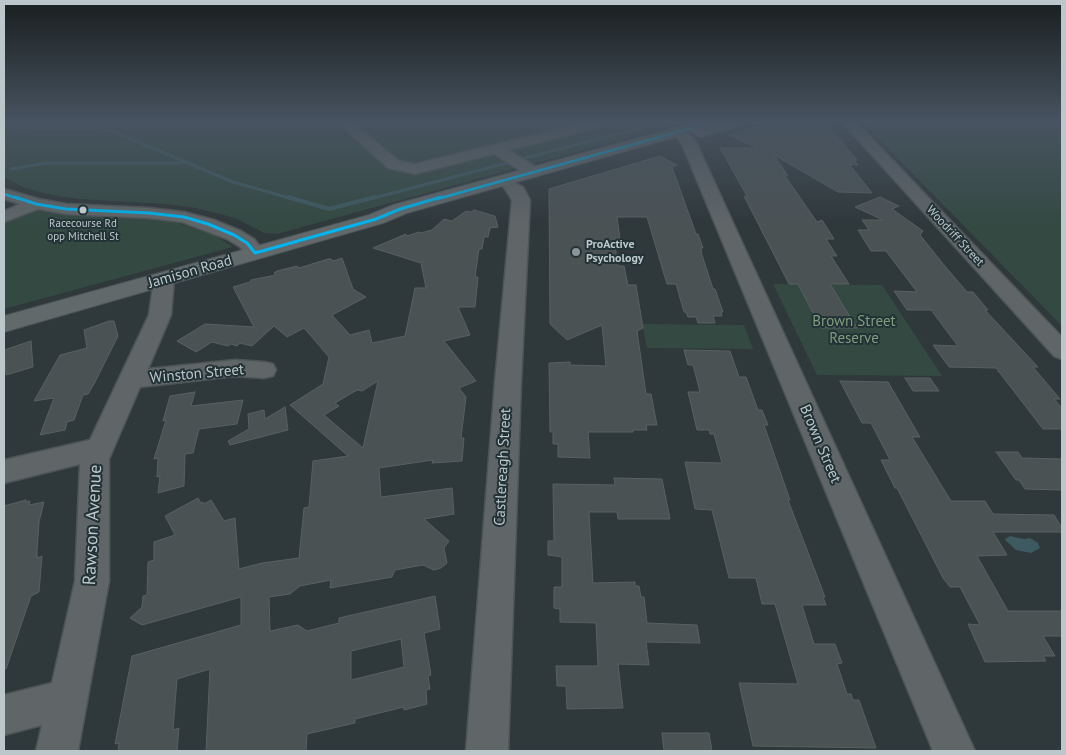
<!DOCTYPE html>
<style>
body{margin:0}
#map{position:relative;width:1066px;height:755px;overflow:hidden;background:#2f383b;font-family:"PT Sans",sans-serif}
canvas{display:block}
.frame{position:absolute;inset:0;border:5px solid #bbc7ca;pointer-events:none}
</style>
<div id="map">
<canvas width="1066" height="755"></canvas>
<div class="frame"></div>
</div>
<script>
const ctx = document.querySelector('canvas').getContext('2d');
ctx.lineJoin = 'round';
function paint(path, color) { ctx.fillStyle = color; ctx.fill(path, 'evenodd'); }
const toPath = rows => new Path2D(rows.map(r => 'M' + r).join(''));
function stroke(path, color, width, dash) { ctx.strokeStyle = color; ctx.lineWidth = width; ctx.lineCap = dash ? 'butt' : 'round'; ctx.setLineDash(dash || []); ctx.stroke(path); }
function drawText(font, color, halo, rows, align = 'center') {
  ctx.font = font + ' "PT Sans",sans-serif'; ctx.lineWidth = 4; ctx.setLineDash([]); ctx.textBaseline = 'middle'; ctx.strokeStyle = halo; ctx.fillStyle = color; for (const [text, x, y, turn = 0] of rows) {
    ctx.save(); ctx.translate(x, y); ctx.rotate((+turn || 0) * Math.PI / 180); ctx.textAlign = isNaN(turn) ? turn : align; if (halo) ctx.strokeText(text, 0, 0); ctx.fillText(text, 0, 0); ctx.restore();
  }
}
paint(toPath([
 [4,121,689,121,277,234,264,233,235,218,196,208,167,204,79,199,51,195,25,188,4,177],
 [862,121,1062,121,1062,326,866,126],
 [38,211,69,215,153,219,178,223,216,236,233,247,4,309,4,223],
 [773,284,882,285,942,376,817,375],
 [642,324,744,325,753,349,647,348]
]), '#344942');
paint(toPath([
 [1010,536,1024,539,1030,538,1038,543,1040,548,1031,553,1016,550,1006,541,1005,539]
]), '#3e5a61');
stroke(toPath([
 [4,128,95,129,112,131,233,182,293,199],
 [11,169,46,163,185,163],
 [370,199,666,121]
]), '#3e5a61', 3);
stroke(toPath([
 [288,197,329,209,375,197]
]), '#3e5a61', 4);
const building = toPath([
 [780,121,824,121,857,160,854,160,858,165,849,164,872,193,838,192,774,155,788,176,783,173,817,222,822,220,834,239,826,239,837,256,831,256,849,284,830,284,857,328,821,328,798,284,789,284,744,196,748,198,720,148,758,148,728,135,780,121],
 [660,156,677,165,672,167,696,234,698,234,703,248,701,248,702,255,713,289,715,289,723,312,721,312,722,316,713,316,715,323,698,323,696,317,688,317,686,312,684,312,676,284,667,284,647,217,617,217,620,239,614,239,618,266,624,266,628,285,636,285,643,328,637,331,646,394,651,394,657,425,646,425,647,430,633,430,633,432,588,432,590,458,558,457,558,444,553,444,553,432,550,432,549,363,570,362,570,365,606,366,602,325,567,340,550,324,549,189,660,156],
 [880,197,899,206,892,209,923,231,920,235,944,265,967,292,973,292,988,310,985,310,1038,367,1033,367,1060,399,1054,399,1062,408,1062,429,1043,429,996,368,949,367,933,345,958,346,931,310,907,310,894,291,917,292,886,251,871,251,858,230,869,230,862,220,883,220,855,207,880,197],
 [474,210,495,216,498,227,490,228,488,237,484,237,482,249,479,249,475,277,478,277,475,307,458,307,470,335,444,341,476,381,459,388,466,397,461,438,464,438,462,461,432,463,433,460,379,468,381,497,452,488,454,514,424,519,449,541,444,548,447,563,441,568,434,570,423,565,395,570,392,577,330,588,331,580,300,586,290,594,269,597,270,631,298,625,307,631,339,623,339,618,435,596,440,629,424,633,431,675,428,676,430,689,426,690,427,704,404,710,404,707,355,719,355,723,307,734,306,751,206,751,210,669,177,679,173,730,179,728,177,751,118,751,119,743,115,744,132,656,241,625,241,597,142,625,130,618,142,607,143,596,147,595,148,562,154,560,154,542,175,535,165,516,198,498,201,503,203,502,204,504,211,500,224,521,235,518,239,569,262,563,299,558,304,508,309,507,313,461,348,456,290,405,323,384,329,357,304,328,287,337,274,326,252,346,240,343,237,346,231,344,228,346,212,342,196,352,177,341,205,324,254,327,233,287,250,282,251,280,276,275,274,273,277,271,297,266,299,268,328,259,331,259,333,261,342,258,353,289,366,297,332,315,350,335,369,330,372,343,405,336,415,288,426,288,421,263,373,248,406,234,407,236,419,232,421,233,432,230,444,219,452,221,466,211,471,212,474,210],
 [378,381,368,425,363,448,324,415,339,406,335,403,357,390,362,391,378,381],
 [401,639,404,667,351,680,351,651,401,639],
 [109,321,114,321,118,336,94,384,88,394,83,395,74,420,67,422,65,430,40,435,54,398,34,401,60,355,87,348,84,330,109,321],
 [31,341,33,367,6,375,4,350,31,341],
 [684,350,730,351,739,377,746,377,758,410,762,410,768,425,764,425,790,500,788,500,825,597,823,597,826,605,802,605,814,644,835,644,842,663,837,664,847,694,851,694,853,700,859,700,876,748,753,746,739,683,798,684,775,604,762,604,756,578,729,578,712,510,695,509,685,462,722,463,714,434,710,434,709,430,697,430,688,392,700,392,693,365,688,365,684,350],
 [905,378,930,378,939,391,913,391,905,378],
 [840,381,888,382,920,437,912,437,951,501,985,501,993,514,1054,515,1062,528,1062,532,993,532,1007,555,977,556,1008,611,1062,611,1062,636,1043,636,1055,656,1043,656,1046,661,985,662,968,624,980,625,960,587,950,587,943,578,897,488,895,488,881,460,890,460,871,423,862,423,840,381],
 [195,392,191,406,243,400,237,424,199,429,193,453,185,454,184,486,158,493,160,476,157,477,158,458,154,459,166,420,163,421,170,396,195,392],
 [285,407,288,430,230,445,228,441,249,429,248,414,264,410,265,419,285,407],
 [996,452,1018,452,1022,458,1062,459,1062,490,1025,489,1019,480,1016,480,996,452],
 [614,478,662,479,670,519,618,519,617,512,589,512,593,583,635,582,635,586,639,586,641,597,644,597,647,623,697,625,700,643,646,642,649,665,618,664,623,708,567,709,566,686,557,686,556,666,598,666,596,623,560,622,560,609,554,608,554,587,562,587,562,557,548,555,548,541,554,541,553,484,615,485,614,478],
 [26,500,26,502,30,501,29,505,44,502,39,522,37,550,37,558,42,556,39,592,31,596,6,669,4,669,4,506,26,500],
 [662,733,709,733,712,751,664,751,662,733]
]);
paint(building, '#4a5254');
stroke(building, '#586062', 1);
const minor = toPath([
 [336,121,351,121,399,161,415,164,591,121,614,121,612,124,509,150,539,169,541,172,539,175,533,177,527,175,494,154,415,174,388,168,336,121],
 [841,121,855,121,1062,337,1062,359,1054,356,841,121],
 [684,133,689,134,696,142,975,751,933,751,682,144,677,137,679,134,684,133],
 [511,181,523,187,530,200,521,382,508,751,466,751,495,382,512,200,503,186,505,182,511,181],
 [4,189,39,199,66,204,149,208,184,212,214,220,241,231,254,239,265,253,262,257,255,259,248,257,240,247,227,239,182,222,149,218,66,214,38,209,4,222,4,211,20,204,4,199,4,189],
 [164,273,171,275,174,279,171,315,148,369,235,360,264,362,273,364,276,370,273,376,264,378,235,376,140,387,109,459,109,581,78,751,36,751,42,725,4,735,4,695,52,683,75,581,80,464,4,483,4,460,90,440,149,315,154,279,157,275,164,273]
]);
const major = toPath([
 [701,121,750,121,747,124,701,137,695,135,693,132,407,213,383,223,4,332,4,316,369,215,393,205,701,121]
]);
stroke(minor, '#4d5456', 3);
stroke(major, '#4d5557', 2);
paint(minor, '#606668');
paint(major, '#61696b');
stroke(toPath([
 [4,194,19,199],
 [437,199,717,121]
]), '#00b5ef', 2.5);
stroke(toPath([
 [15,197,36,204,66,209,149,213,184,217,208,224,234,235,247,243,255,253,376,219,400,209,441,197]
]), '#00b5ef', 3);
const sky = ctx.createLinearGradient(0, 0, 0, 226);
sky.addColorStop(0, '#1a1f20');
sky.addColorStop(0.54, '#475360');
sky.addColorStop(1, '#47536000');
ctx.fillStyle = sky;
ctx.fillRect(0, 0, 1066, 226);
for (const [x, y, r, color] of [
 [83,210,4.5,"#bbc7ca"],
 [576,252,5,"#8a9598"]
]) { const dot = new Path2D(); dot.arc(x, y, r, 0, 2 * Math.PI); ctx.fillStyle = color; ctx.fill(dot); stroke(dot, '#233236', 2); }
drawText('11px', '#bbc7ca', '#233236', [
 ["Racecourse Rd",83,224],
 ["opp Mitchell St",83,237]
]);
drawText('12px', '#bbc7ca', '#233236', [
 ["Woodriff Street",955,236,47]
]);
drawText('bold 12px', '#bbc7ca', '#233236', [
 ["ProActive",586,245],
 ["Psychology",586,259]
], 'left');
drawText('15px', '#bbc7ca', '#233236', [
 ["Jamison Road",190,272,-16],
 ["Winston Street",197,374,-5],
 ["Brown Street",820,444,67],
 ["Castlereagh Street",503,467,-87]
]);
drawText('15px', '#819e7c', '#233236', [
 ["Brown Street",854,322],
 ["Reserve",854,339]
]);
drawText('18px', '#bbc7ca', '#233236', [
 ["Rawson Avenue",93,525,-87]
]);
</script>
